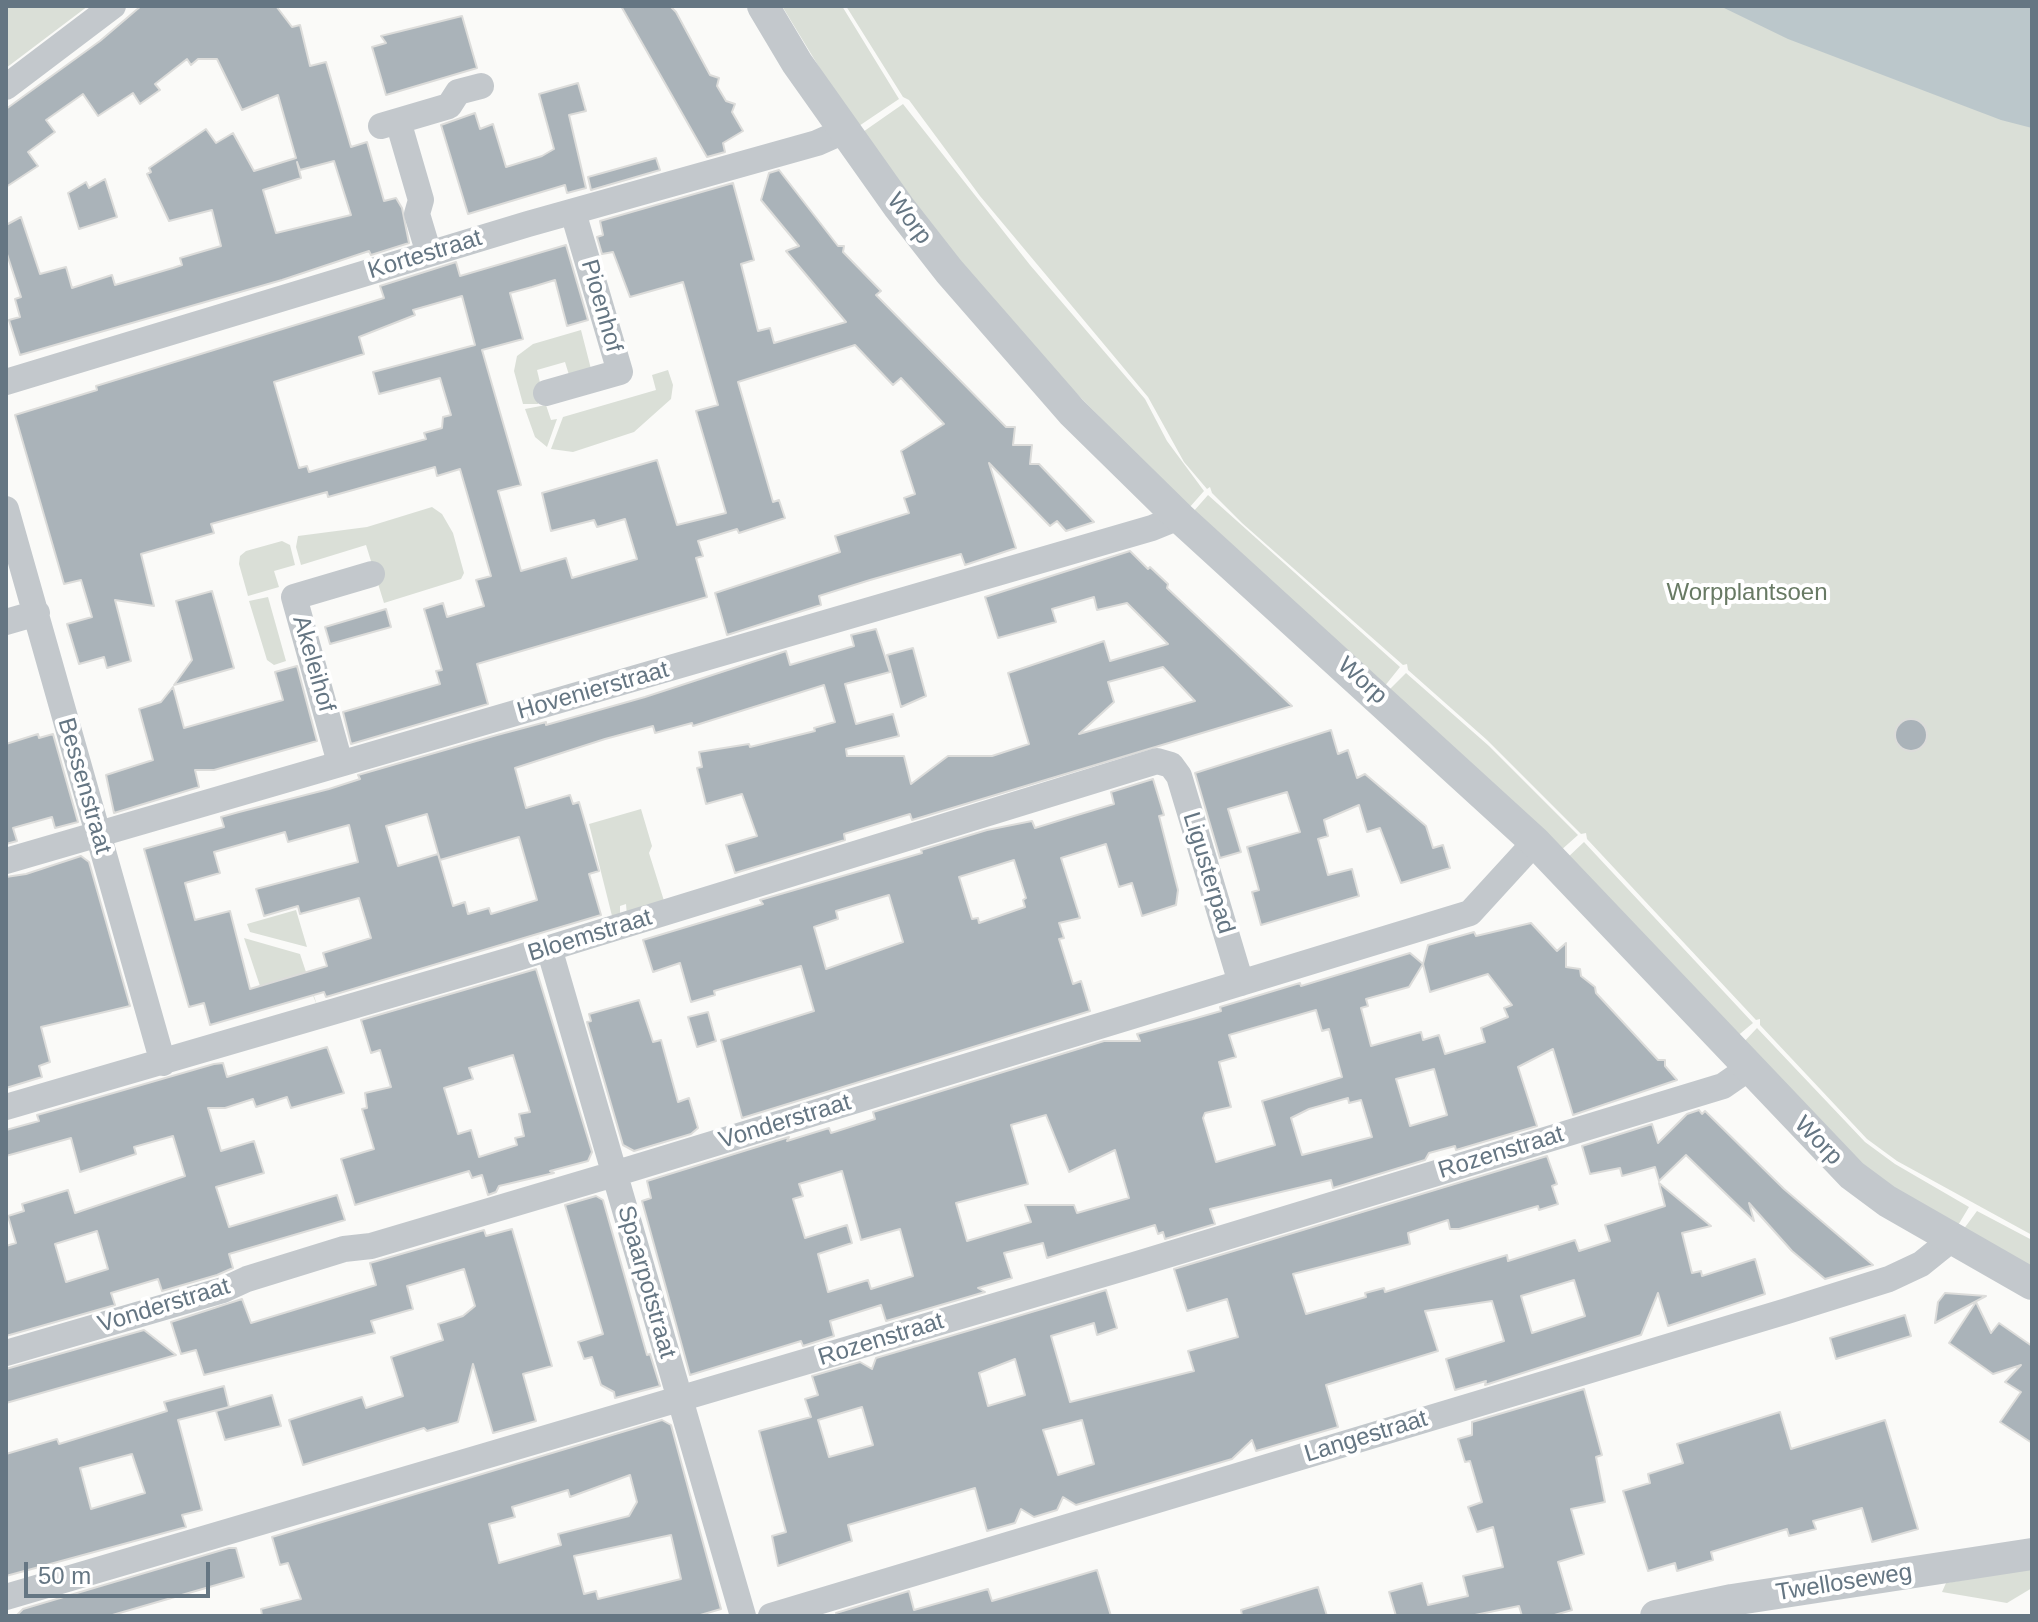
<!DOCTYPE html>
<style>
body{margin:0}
#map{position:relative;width:2038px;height:1622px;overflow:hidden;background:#fafaf8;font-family:Arial,sans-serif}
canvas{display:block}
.frame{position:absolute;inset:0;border:8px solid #657683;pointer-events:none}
.scale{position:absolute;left:24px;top:1562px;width:186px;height:36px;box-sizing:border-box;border:4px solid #657683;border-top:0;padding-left:10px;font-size:24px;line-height:28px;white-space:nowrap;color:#657683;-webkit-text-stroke:6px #fff;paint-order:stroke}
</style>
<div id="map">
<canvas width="2038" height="1622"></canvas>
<div class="frame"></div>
<div class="scale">50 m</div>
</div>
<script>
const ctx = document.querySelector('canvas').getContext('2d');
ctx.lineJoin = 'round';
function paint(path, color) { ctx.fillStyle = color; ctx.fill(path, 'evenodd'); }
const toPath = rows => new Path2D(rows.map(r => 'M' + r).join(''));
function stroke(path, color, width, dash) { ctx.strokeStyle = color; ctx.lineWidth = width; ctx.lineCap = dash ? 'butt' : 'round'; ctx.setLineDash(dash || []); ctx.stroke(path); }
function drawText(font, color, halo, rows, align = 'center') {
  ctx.font = font + ' Arial,sans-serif'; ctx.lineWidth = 8; ctx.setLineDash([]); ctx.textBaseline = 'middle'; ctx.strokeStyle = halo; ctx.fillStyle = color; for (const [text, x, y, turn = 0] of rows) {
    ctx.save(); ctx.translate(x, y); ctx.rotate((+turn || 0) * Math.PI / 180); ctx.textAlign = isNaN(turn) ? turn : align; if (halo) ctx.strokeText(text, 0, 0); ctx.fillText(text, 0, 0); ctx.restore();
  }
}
paint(toPath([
 [6,6,88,6,6,68],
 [782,6,842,6,899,99,856,128],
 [846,6,2032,6,2032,1235,1897,1161,1867,1139,1760,1025,1760,1019,1756,1020,1587,839,1586,833,1581,834,1487,740,1408,670,1407,664,1403,665,1242,523,1212,493,1210,487,1207,489,1184,462,1148,397,980,196,909,100,903,97],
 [903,104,1030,265,1145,399,1167,441,1204,491,1189,508,1016,332,860,134],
 [581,330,591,369,569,375,565,362,537,370,543,395,538,404,523,404,514,371,517,356,533,344],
 [668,370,673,385,671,399,634,432,573,452,551,449,563,417,656,390,652,375],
 [546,405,551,420,557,419,547,447,535,437,525,409],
 [1208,495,1400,667,1384,687,1193,512],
 [432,507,442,514,453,533,464,573,461,579,384,603,366,545,301,565,296,547,298,536,367,527],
 [282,541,290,545,295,565,274,571,279,587,248,596,239,564,240,556,246,551],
 [268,597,286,661,274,665,267,660,249,601],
 [1406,673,1489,746,1578,835,1559,852,1388,691],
 [641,809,652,846,649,853,665,904,627,916,626,904,620,906,620,918,613,920,589,824],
 [1584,842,1753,1023,1735,1038,1566,859],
 [296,910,307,947,250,932,247,924],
 [244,938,300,954,318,1008,304,973,260,986],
 [1757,1028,1865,1142,1895,1164,1969,1207,1957,1227,1854,1162,1741,1045],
 [1977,1211,2032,1240,2032,1269,1963,1230],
 [2032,1568,2032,1588,2007,1603,1942,1592,1946,1583]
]), '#dadfd7');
paint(toPath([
 [1720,6,2032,6,2032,128,2001,120,1788,39]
]), '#bbc7cb');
const building = toPath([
 [141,6,276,6,292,27,300,25,310,66,326,62,351,147,367,142,384,201,396,198,402,208,409,243,371,255,369,251,282,280,20,355,9,320,20,317,15,299,21,297,6,251,6,225,21,217,40,274,66,267,72,288,112,275,115,285,173,268,182,265,180,258,221,246,212,210,169,221,147,174,151,172,149,168,206,129,216,143,233,133,254,171,296,158,278,95,242,110,217,59,198,59,191,65,187,59,155,84,160,90,140,104,133,93,98,116,83,94,46,120,55,132,28,152,38,166,6,187,6,109,100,41,141,6],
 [334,161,351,215,276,233,263,190,301,178,297,162,300,170,334,161],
 [621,6,670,6,676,12,710,75,719,78,717,86,726,101,735,104,732,112,743,131,723,143,725,152,707,157,621,6],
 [462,16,477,68,386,95,372,47,386,43,381,36,462,16],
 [578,83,586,111,569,115,586,188,567,193,565,185,468,214,441,125,475,113,480,129,493,124,506,167,542,156,554,149,539,94,578,83],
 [656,158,660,170,591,190,588,177,656,158],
 [779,170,838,246,844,246,843,252,881,291,876,295,1006,427,1015,427,1013,445,1032,445,1030,464,1039,464,1094,522,1066,531,1057,521,1050,526,989,463,1016,548,965,565,961,554,870,580,819,596,821,605,727,635,715,593,840,552,835,536,909,513,904,498,915,494,901,451,944,424,901,378,893,385,855,345,738,382,773,502,779,500,785,518,739,533,737,529,698,541,703,556,696,558,707,597,477,664,488,704,351,744,343,712,440,684,436,671,442,670,424,609,443,603,447,617,484,606,476,580,491,576,460,469,437,476,435,467,328,497,327,492,211,524,214,533,141,554,154,606,115,600,131,661,107,668,104,657,79,664,67,624,92,617,81,580,64,584,15,415,97,390,96,386,384,298,380,286,456,262,460,276,566,245,588,320,567,326,555,280,532,287,510,293,523,339,482,350,521,485,498,491,521,571,566,558,572,578,637,559,625,519,597,527,594,520,551,531,542,493,657,460,677,525,726,513,696,411,718,405,683,282,630,297,613,252,602,254,597,237,603,235,600,221,733,183,754,260,741,264,758,331,770,328,774,343,846,322,786,251,799,246,761,200,769,173,779,170],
 [462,296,475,345,373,372,379,394,440,378,451,415,443,417,442,428,424,433,426,439,344,462,309,472,307,466,299,468,274,382,364,354,359,337,415,315,413,310,462,296],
 [105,179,117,217,79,229,68,193,86,182,89,188,105,179],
 [1130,551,1148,569,1150,567,1168,584,1167,588,1292,706,912,820,910,814,844,834,845,840,735,873,726,845,757,836,742,794,706,804,697,768,702,767,699,752,749,744,750,747,815,731,814,728,835,722,824,685,693,726,692,723,655,733,653,726,605,739,515,768,526,808,570,795,573,804,579,802,599,871,589,874,601,915,326,997,324,992,210,1025,204,1003,189,1007,144,849,224,827,221,817,239,812,329,789,360,779,358,775,497,735,546,722,546,725,645,697,786,651,790,665,854,646,851,635,876,629,890,672,845,684,856,724,893,714,899,736,846,749,847,756,904,756,911,784,948,756,992,756,1029,744,1008,673,1104,641,1110,661,1168,644,1127,603,1097,610,1094,597,1052,609,1056,622,998,638,985,597,1130,551],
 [1163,667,1195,701,1079,734,1114,702,1108,682,1163,667],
 [427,814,440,860,519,837,537,900,491,914,489,908,468,914,465,902,453,906,438,854,398,866,386,826,427,814],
 [349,825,358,862,256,889,264,916,298,906,300,914,359,898,371,938,323,953,327,966,250,989,230,911,195,920,185,883,220,873,214,852,285,832,288,842,349,825],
 [212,591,234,668,174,685,192,660,176,601,212,591],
 [386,609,391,627,330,644,325,627,386,609],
 [913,648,926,696,901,707,887,655,913,648],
 [297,666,317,741,214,770,195,770,199,787,114,813,106,775,153,760,139,709,161,702,173,687,184,728,283,700,275,672,297,666],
 '1895 735a16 16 0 1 1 32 0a16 16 0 1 1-32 0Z',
 [1331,730,1338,754,1348,750,1357,778,1365,774,1426,826,1433,848,1443,845,1450,868,1401,883,1380,828,1367,832,1359,805,1324,820,1328,836,1318,839,1328,875,1352,869,1359,896,1261,925,1252,892,1259,890,1247,847,1300,832,1287,792,1228,809,1241,852,1220,858,1195,773,1331,730],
 [38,734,39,738,53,734,78,822,55,828,52,817,13,828,17,841,6,844,6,744,38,734],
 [1153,779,1164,815,1159,816,1178,890,1176,905,1142,916,1132,883,1119,887,1106,844,1061,858,1080,918,1059,923,1064,938,1059,939,1073,984,1081,981,1090,1011,742,1118,721,1040,814,1011,801,966,714,991,715,995,691,1002,680,963,653,972,643,940,763,904,760,900,922,853,921,850,987,830,1032,821,1035,828,1074,816,1114,804,1111,792,1153,779],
 [1014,860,1026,898,1023,900,1025,907,979,923,978,918,972,919,959,877,1014,860],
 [889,895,903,942,826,969,814,927,838,919,836,911,889,895],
 [81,856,89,862,130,1006,41,1027,50,1062,39,1066,42,1077,6,1088,6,877,26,874,81,856],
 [1531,923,1557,951,1566,943,1566,967,1580,969,1581,976,1595,987,1596,993,1658,1060,1665,1060,1665,1066,1677,1080,1573,1115,1553,1049,1518,1067,1537,1126,1456,1150,1455,1146,1429,1153,1425,1160,1333,1188,1331,1180,1210,1209,1215,1224,1165,1239,1163,1232,1158,1234,1155,1225,1047,1258,1043,1243,1004,1253,1012,1278,978,1288,985,1292,886,1321,881,1305,830,1321,834,1336,803,1346,801,1341,690,1375,642,1201,651,1198,647,1181,789,1137,787,1141,829,1128,831,1133,875,1119,873,1112,1104,1041,1140,1041,1137,1034,1193,1019,1221,1011,1220,1007,1300,983,1301,986,1410,953,1423,964,1428,945,1474,932,1476,936,1531,923],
 [1423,964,1430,992,1488,974,1512,1005,1504,1008,1508,1017,1481,1028,1485,1042,1445,1054,1439,1035,1423,1040,1421,1032,1371,1046,1361,1008,1368,1006,1366,999,1409,987,1423,964],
 [1316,1010,1322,1031,1329,1029,1342,1077,1262,1101,1275,1145,1216,1162,1203,1118,1205,1113,1231,1107,1219,1062,1236,1057,1229,1035,1316,1010],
 [1434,1069,1447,1115,1410,1126,1396,1079,1434,1069],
 [1348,1098,1349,1103,1361,1100,1372,1137,1302,1155,1291,1118,1309,1109,1348,1098],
 [1046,1115,1069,1172,1115,1150,1129,1198,1077,1213,1074,1205,1025,1205,1031,1222,967,1241,956,1203,1028,1184,1011,1125,1046,1115],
 [842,1171,861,1240,900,1229,913,1276,871,1289,868,1280,828,1292,818,1254,852,1243,847,1225,805,1238,793,1199,803,1196,799,1184,842,1171],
 [536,969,592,1152,588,1161,550,1171,554,1173,499,1186,496,1192,488,1195,482,1175,472,1178,469,1171,355,1205,341,1159,374,1149,362,1109,367,1108,365,1093,391,1087,380,1050,371,1053,361,1020,536,969],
 [513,1055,530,1112,519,1114,524,1136,515,1138,517,1145,479,1157,471,1130,458,1134,444,1088,473,1079,469,1068,513,1055],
 [639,1000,653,1042,661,1040,678,1102,689,1098,698,1128,691,1134,634,1151,623,1145,587,1022,591,1021,589,1014,639,1000],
 [708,1012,716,1041,697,1047,688,1017,708,1012],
 [327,1047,344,1093,291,1108,287,1097,256,1107,253,1099,225,1108,208,1108,221,1151,254,1141,264,1173,216,1187,229,1227,337,1195,345,1220,229,1254,233,1268,217,1275,162,1291,158,1279,111,1293,115,1305,6,1336,6,1246,16,1243,8,1216,24,1211,22,1204,68,1190,75,1213,185,1176,173,1136,134,1147,136,1154,80,1172,71,1138,6,1156,6,1130,39,1121,37,1115,214,1064,223,1063,227,1077,327,1047],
 [97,1231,108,1269,66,1282,55,1244,97,1231],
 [1699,1110,1702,1114,1705,1111,1784,1189,1873,1265,1825,1279,1792,1251,1749,1203,1754,1221,1686,1155,1659,1181,1655,1167,1622,1176,1620,1168,1590,1174,1582,1146,1652,1124,1658,1143,1687,1114,1699,1110],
 [1547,1156,1557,1184,1552,1186,1558,1204,1539,1210,1538,1206,1459,1229,1450,1229,1448,1220,1408,1233,1410,1244,1293,1274,1306,1314,1366,1297,1365,1293,1384,1288,1385,1292,1507,1255,1508,1261,1575,1240,1579,1251,1610,1241,1605,1225,1665,1206,1659,1183,1711,1226,1682,1233,1692,1273,1701,1271,1702,1276,1755,1259,1765,1294,1668,1326,1658,1293,1641,1335,1485,1385,1486,1381,1455,1390,1446,1359,1504,1341,1492,1301,1425,1311,1438,1351,1326,1385,1338,1427,1256,1451,1252,1440,1232,1459,1076,1505,1063,1497,1057,1510,1034,1517,1021,1509,1015,1523,987,1531,975,1488,848,1525,852,1541,778,1566,772,1536,786,1532,759,1431,811,1417,805,1399,818,1395,812,1376,860,1362,872,1369,876,1358,1106,1290,1117,1328,1097,1335,1094,1323,1051,1336,1070,1402,1194,1371,1188,1351,1238,1337,1227,1299,1187,1311,1174,1269,1547,1156],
 [1574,1280,1585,1316,1532,1333,1521,1296,1574,1280],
 [1015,1359,1025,1395,988,1406,979,1373,1015,1359],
 [862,1407,873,1445,829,1457,818,1420,862,1407],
 [1082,1420,1094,1464,1058,1475,1043,1430,1082,1420],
 [596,1196,603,1200,647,1355,650,1354,660,1386,615,1398,614,1392,601,1385,592,1357,584,1359,578,1342,603,1334,565,1205,596,1196],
 [512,1229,552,1366,523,1374,536,1421,493,1433,473,1364,458,1422,427,1431,424,1428,303,1465,289,1420,362,1397,366,1408,403,1396,391,1357,443,1340,438,1324,463,1316,475,1306,464,1269,407,1286,413,1309,371,1321,375,1333,204,1375,196,1350,181,1354,171,1322,242,1299,251,1323,376,1285,370,1263,484,1230,486,1236,512,1229],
 [1945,1293,1986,1296,1935,1323,1938,1302,1945,1293],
 [1976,1302,1991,1333,1999,1323,2032,1346,2032,1443,2000,1422,2021,1392,2005,1382,2021,1365,1993,1374,1949,1343,1976,1302],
 [1905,1315,1911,1336,1836,1359,1830,1338,1905,1315],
 [144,1330,176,1355,6,1403,6,1369,144,1330],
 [224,1386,229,1407,178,1420,202,1510,182,1515,186,1527,6,1576,6,1454,57,1439,59,1444,167,1411,164,1402,224,1386],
 [132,1454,145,1493,91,1509,80,1468,132,1454],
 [1584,1389,1602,1455,1596,1457,1605,1502,1571,1509,1584,1554,1558,1562,1572,1610,1551,1616,1522,1616,1519,1606,1470,1616,1396,1616,1389,1592,1422,1583,1428,1605,1468,1596,1463,1576,1503,1567,1493,1527,1477,1532,1468,1507,1482,1502,1470,1461,1465,1462,1458,1439,1472,1435,1472,1422,1584,1389],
 [272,1395,281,1426,225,1440,216,1411,272,1395],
 [1780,1412,1791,1449,1885,1420,1918,1529,1872,1542,1862,1508,1813,1521,1816,1529,1789,1536,1787,1529,1711,1552,1713,1560,1677,1571,1675,1563,1648,1571,1623,1491,1650,1483,1648,1474,1683,1463,1677,1444,1780,1412],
 [662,1420,671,1425,721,1609,697,1616,262,1616,261,1609,301,1599,288,1563,280,1565,272,1537,662,1420],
 [630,1475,637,1502,629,1516,558,1534,561,1545,499,1563,489,1524,515,1517,512,1507,568,1490,570,1497,630,1475],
 [671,1535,681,1579,598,1599,596,1591,584,1594,574,1556,671,1535],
 [229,1548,236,1548,244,1577,109,1616,16,1616,23,1609,229,1548],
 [1097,1570,1111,1616,837,1616,836,1613,909,1591,914,1610,988,1589,992,1601,1097,1570],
 [1318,1587,1327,1616,1242,1616,1241,1610,1318,1587]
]);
paint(building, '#aab3b9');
stroke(building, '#dcdcda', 2);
stroke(toPath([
 [6,87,113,6],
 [398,121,421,200,417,214,429,254],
 [381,126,449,106,458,92,481,86],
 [6,382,528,224,817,143,844,131],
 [546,393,620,372,573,212],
 [6,509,163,1063],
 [6,622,37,613],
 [340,763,294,597,372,574],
 [6,861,1152,528,1179,517],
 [549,948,743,1616],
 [6,1107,514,959,1157,761,1171,765,1179,776,1241,983],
 [6,1353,223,1290,247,1279,344,1249,371,1246,614,1174,1470,913,1535,842],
 [6,1597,1134,1265,1723,1086,1749,1068],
 [771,1616,1787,1311,1889,1279,1921,1264,1952,1239]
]), '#c3c8cc', 26);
stroke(toPath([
 [763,6,797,63,899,207,949,271,1072,412,1179,517,1535,842,1852,1175,1887,1201,2032,1284],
 [1656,1616,1732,1600,2032,1554]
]), '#c3c8cc', 32);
drawText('24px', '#657683', '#fff', [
 ["Worp",909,219,53],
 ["Kortestraat",425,255,-17],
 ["Pioenhof",601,306,74],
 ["Akeleihof",313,664,74],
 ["Worp",1362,681,42],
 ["Hovenierstraat",593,691,-16],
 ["Bessenstraat",84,786,74],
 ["Ligusterpad",1208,873,73],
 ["Bloemstraat",590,936,-17],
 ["Vonderstraat",785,1122,-17],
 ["Worp",1818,1141,46],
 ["Rozenstraat",1501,1153,-17],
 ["Spaarpotstraat",646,1282,74],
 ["Vonderstraat",164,1306,-17],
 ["Rozenstraat",881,1340,-17],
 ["Langestraat",1366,1437,-17],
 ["Twelloseweg",1844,1583,-9]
]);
drawText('24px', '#687a64', '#fff', [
 ["Worpplantsoen",1747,593]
]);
</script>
